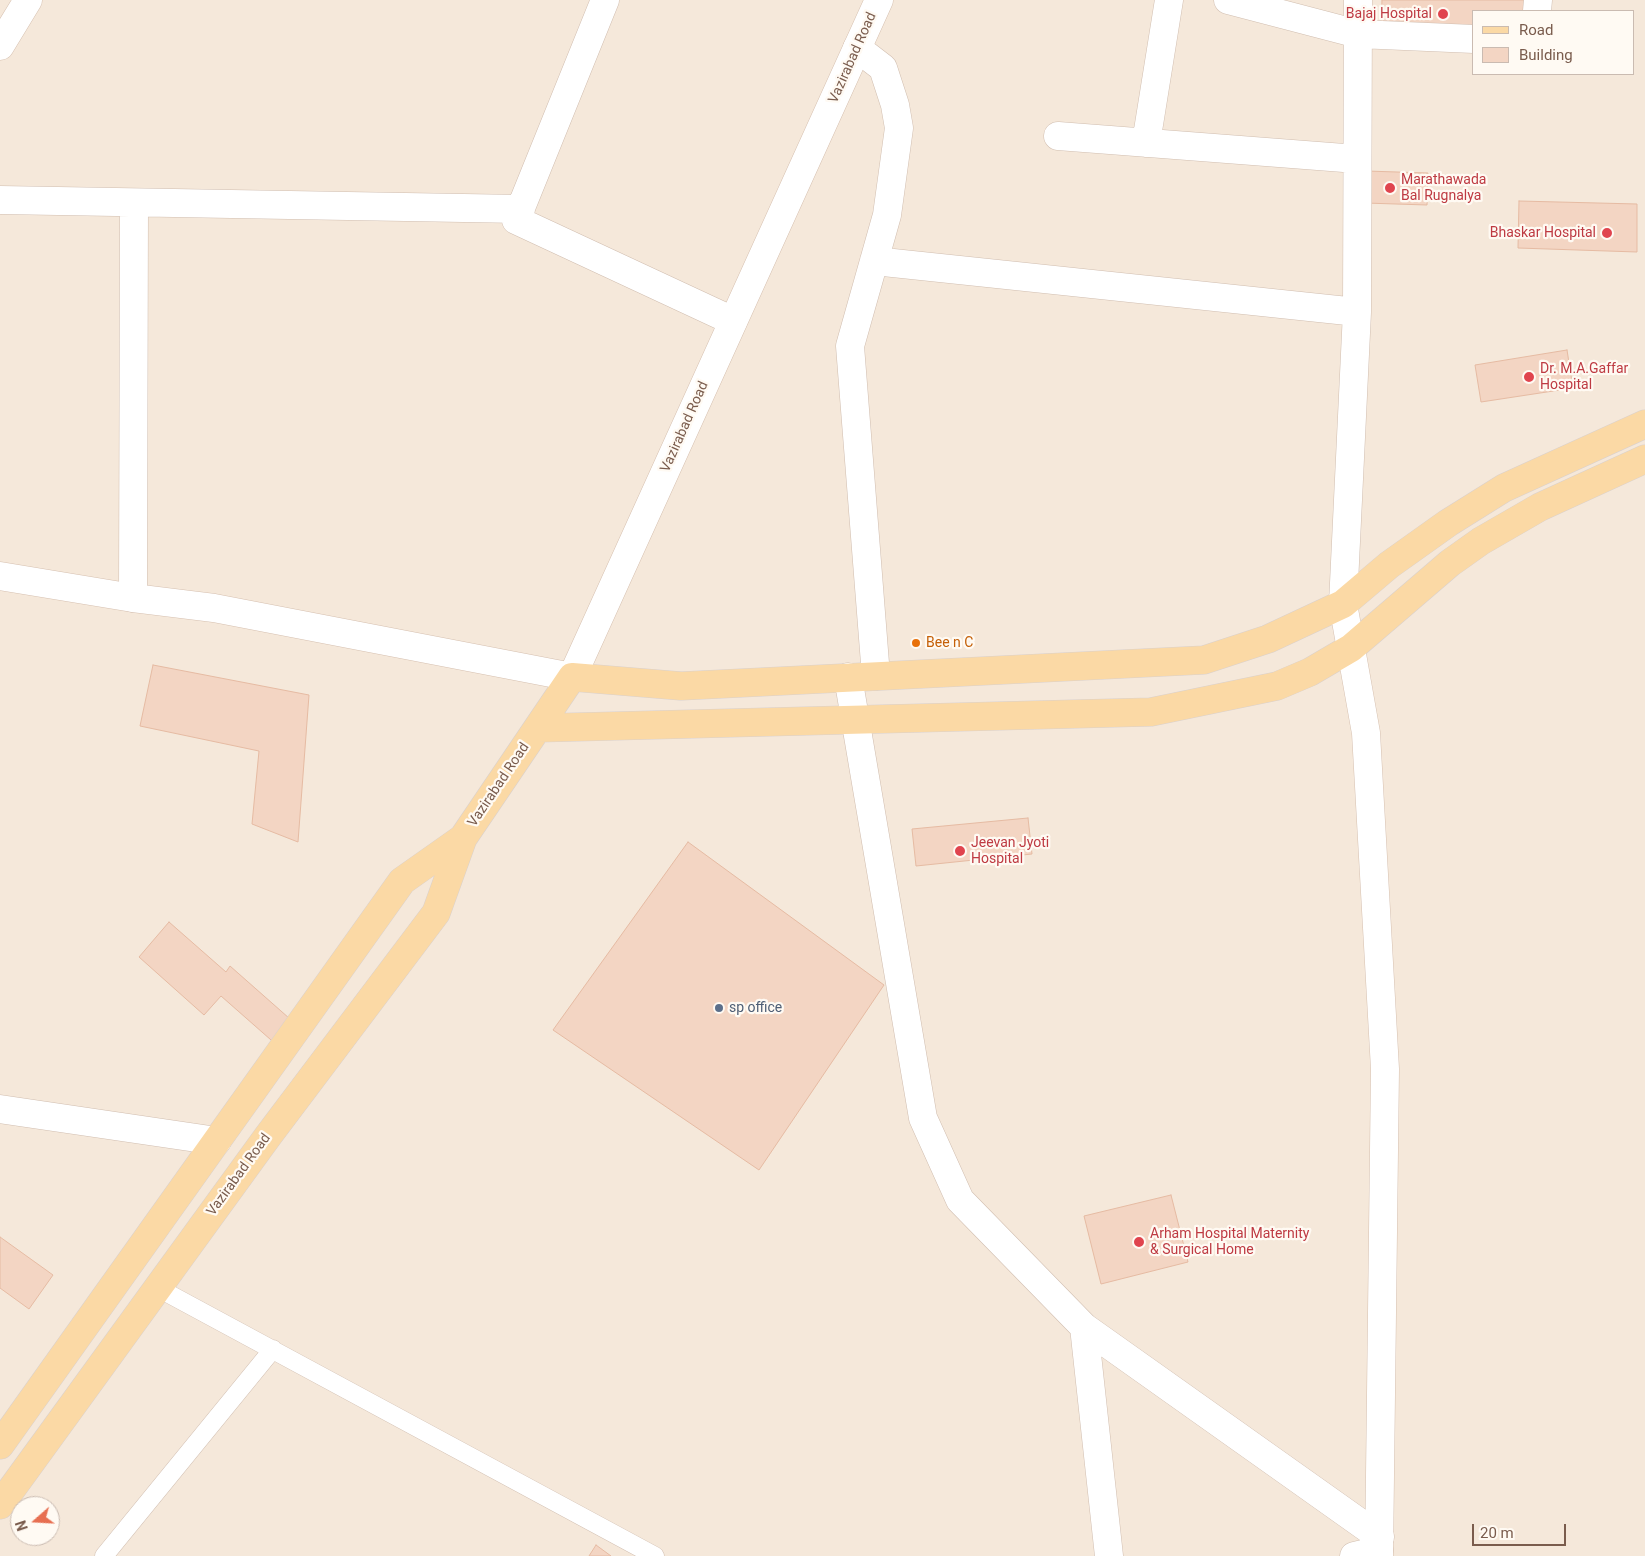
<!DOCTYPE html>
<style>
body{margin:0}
#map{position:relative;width:1645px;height:1556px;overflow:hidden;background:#fdf6ec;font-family:Roboto,sans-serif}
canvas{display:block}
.legend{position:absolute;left:1472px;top:10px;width:162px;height:65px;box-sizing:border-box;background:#fffaf3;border:1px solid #cabbb1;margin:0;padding:6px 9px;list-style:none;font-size:15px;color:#7a5c4d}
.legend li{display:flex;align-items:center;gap:10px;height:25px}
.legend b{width:25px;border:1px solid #cabbb1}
.north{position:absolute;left:10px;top:1496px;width:50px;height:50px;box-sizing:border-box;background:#fffaf3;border:1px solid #cabbb1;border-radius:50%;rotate:251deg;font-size:14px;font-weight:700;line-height:20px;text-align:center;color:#7a5c4d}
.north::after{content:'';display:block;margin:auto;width:18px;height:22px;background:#e76f51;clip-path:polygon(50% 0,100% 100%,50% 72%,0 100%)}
.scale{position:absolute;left:1472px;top:1524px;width:94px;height:22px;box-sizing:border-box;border:2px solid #7a5c4d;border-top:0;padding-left:6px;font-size:15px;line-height:18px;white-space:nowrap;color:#7a5c4d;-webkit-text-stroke:4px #fffaf3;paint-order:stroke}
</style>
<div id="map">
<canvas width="1645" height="1556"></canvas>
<ul class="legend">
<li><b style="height:6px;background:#fbd9a5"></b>Road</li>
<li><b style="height:14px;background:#f3d5c3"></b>Building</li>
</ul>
<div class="north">N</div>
<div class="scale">20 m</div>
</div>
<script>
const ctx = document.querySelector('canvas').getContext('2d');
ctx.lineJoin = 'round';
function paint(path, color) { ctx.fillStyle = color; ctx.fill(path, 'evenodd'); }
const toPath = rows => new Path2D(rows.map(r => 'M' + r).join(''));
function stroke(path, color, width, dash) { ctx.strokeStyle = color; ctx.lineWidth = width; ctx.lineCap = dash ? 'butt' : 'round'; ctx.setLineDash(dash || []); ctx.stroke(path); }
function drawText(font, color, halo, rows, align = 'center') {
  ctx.font = font + ' Roboto,sans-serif'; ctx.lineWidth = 4.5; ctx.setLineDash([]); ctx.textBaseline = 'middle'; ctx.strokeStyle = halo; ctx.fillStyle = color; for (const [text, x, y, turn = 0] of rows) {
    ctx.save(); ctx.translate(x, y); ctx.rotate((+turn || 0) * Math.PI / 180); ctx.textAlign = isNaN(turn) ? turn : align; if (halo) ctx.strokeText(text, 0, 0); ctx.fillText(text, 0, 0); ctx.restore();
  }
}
paint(toPath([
 [0,0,1645,0,1645,1556,0,1556],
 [1474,11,1634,11,1634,74,1474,74],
 [20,1506,50,1506,50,1536,20,1536]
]), '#f5e8da');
const building = toPath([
 [1382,0,1526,0,1526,11,1474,11,1474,30,1381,25,1382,0],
 [1366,171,1428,173,1427,205,1365,203,1366,171],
 [1519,201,1637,204,1637,252,1518,248,1519,201],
 [1567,350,1573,388,1481,402,1475,365,1567,350],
 [153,665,309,695,298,842,252,824,259,751,140,726,153,665],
 [1028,818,1032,854,916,866,912,829,1028,818],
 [688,842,884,985,759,1170,553,1030,688,842],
 [169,922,226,972,230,966,298,1026,279,1047,221,996,204,1015,139,957,169,922],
 [1171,1195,1188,1262,1101,1284,1084,1216,1171,1195],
 [0,1237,53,1275,29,1309,0,1288,0,1237],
 [596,1545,611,1556,589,1556,596,1545]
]);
paint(building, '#f3d5c3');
stroke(building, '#e6bba3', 1);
const lane = toPath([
 [158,1288,655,1556],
 [104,1556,273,1349]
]);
const street = toPath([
 [605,0,516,220,733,321],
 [1228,0,1358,34,1474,39],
 [1537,11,1538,0],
 [857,48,883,68,895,105,899,128,887,215,850,346,876,676],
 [1058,136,1357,159],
 [1146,143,1169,0],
 [0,200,521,209],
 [874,261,1357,312],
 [133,598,134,203],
 [1343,604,1357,312,1358,0],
 [848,677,923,1118,960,1200,1084,1327,1380,1537],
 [0,1109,217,1141],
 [1084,1327,1109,1556],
 [1354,1556,1379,1550]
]);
const secondary = toPath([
 [0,46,28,0],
 [0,576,133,598,214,608,572,677,879,0],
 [1343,604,1366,733,1385,1069,1379,1556]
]);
const primary = toPath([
 [538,728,1151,712,1277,686,1310,672,1351,648,1450,563,1481,541,1540,507,1645,459],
 [0,1445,402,881,463,838],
 [0,1505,268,1136,436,913,463,838,572,677,681,686,1204,660,1268,639,1343,604,1389,565,1448,523,1504,488,1645,424]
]);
stroke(lane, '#d1beb0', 19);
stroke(street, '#d1beb0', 29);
stroke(secondary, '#d6c0b0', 29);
stroke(primary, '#dad1cd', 29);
stroke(lane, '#fff', 18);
stroke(street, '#fff', 28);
stroke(secondary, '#fff', 28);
stroke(primary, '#fbd9a5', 28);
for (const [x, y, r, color] of [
 [1443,14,6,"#e0444e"],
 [1390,188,6,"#e0444e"],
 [1607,233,6,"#e0444e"],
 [1529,377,6,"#e0444e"],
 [916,643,5,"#e8710a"],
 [960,851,6,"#e0444e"],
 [719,1008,5,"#5c6f8a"],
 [1139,1242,6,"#e0444e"]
]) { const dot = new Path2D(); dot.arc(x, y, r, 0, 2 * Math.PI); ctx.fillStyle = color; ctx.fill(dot); stroke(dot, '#fffaf3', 2); }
drawText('14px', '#be3a42', '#fffaf3', [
 ["Bajaj Hospital",1432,14,"right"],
 ["Marathawada",1401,180],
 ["Bal Rugnalya",1401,196],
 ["Bhaskar Hospital",1596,233,"right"],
 ["Dr. M.A.Gaffar",1540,369],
 ["Hospital",1540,385],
 ["Jeevan Jyoti",971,843],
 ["Hospital",971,859],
 ["Arham Hospital Maternity",1150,1234],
 ["& Surgical Home",1150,1250]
], 'left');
drawText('14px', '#7a5c4d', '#fffaf3', [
 ["Vazirabad Road",853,58,-66],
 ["Vazirabad Road",685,427,-66],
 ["Vazirabad Road",499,785,-56],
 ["Vazirabad Road",239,1175,-54]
]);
drawText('14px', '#c56008', '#fffaf3', [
 ["Bee n C",926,643]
], 'left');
drawText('14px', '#4e5e75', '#fffaf3', [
 ["sp office",729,1008]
], 'left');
</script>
